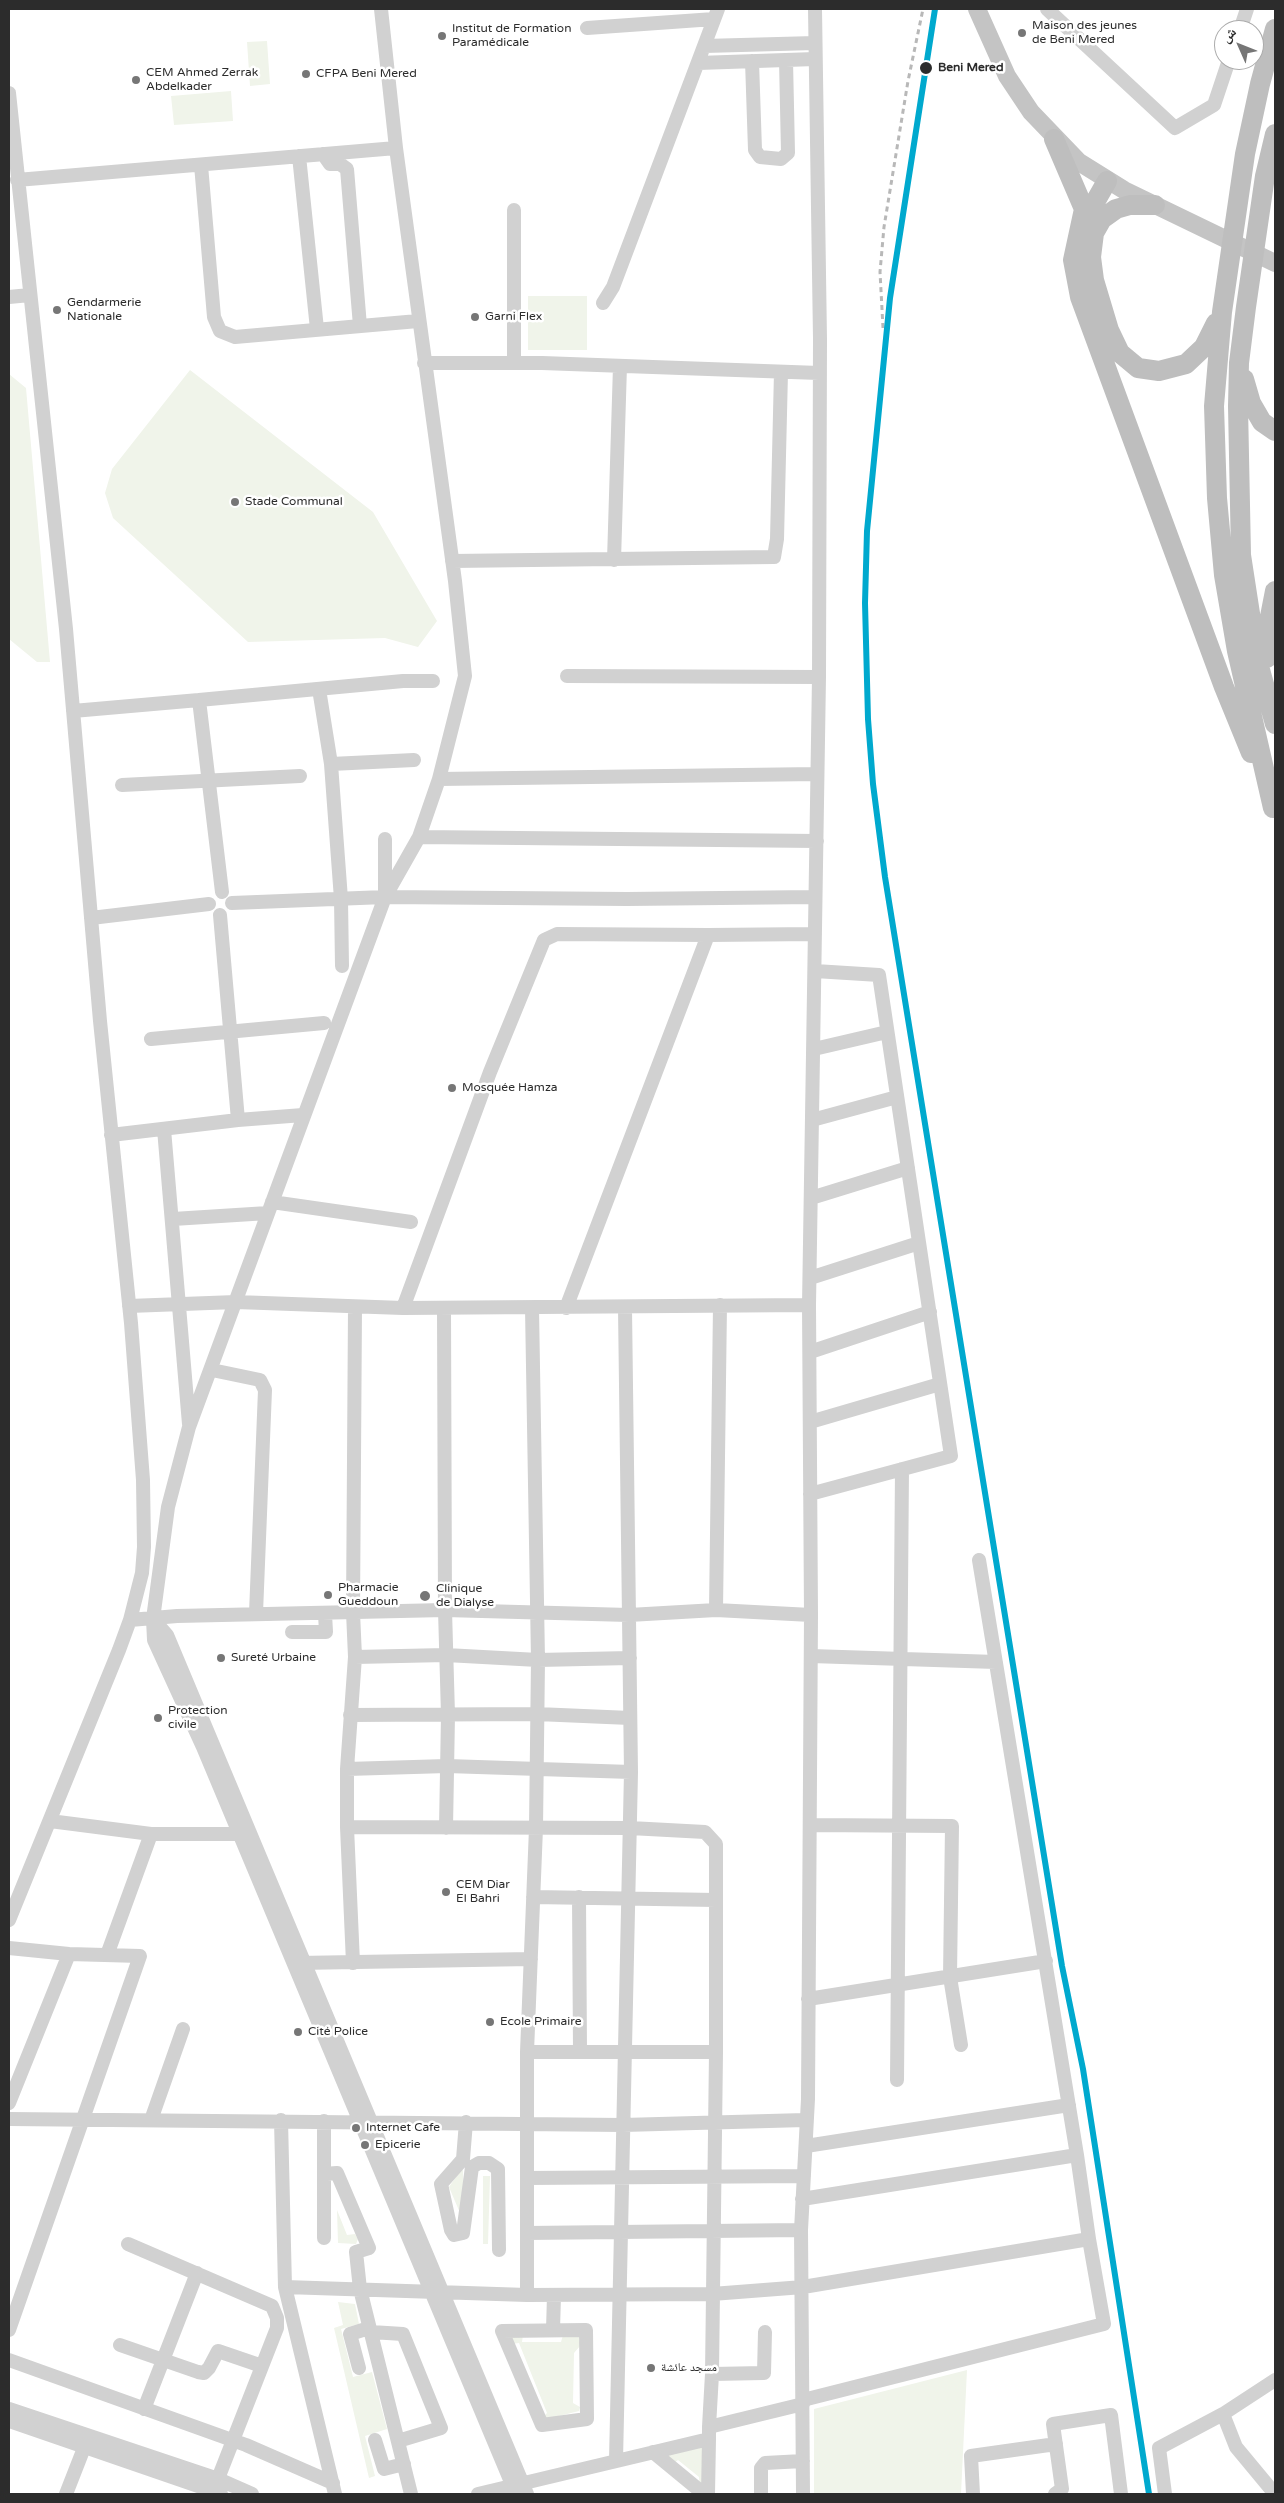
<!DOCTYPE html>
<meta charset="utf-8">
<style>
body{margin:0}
#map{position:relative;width:1284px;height:2503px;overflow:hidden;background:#fff;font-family:"Varela Round","Noto Naskh Arabic",sans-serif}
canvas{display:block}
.frame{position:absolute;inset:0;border:10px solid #2c2c2c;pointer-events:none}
.north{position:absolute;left:1214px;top:20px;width:50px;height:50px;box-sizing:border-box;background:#fff;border:1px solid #ababab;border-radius:50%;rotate:314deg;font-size:14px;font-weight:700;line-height:20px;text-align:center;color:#2c2c2c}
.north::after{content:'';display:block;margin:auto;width:18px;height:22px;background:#767676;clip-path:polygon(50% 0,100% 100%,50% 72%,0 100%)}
</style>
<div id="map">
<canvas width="1284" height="2503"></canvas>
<div class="frame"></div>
<div class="north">ش</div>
</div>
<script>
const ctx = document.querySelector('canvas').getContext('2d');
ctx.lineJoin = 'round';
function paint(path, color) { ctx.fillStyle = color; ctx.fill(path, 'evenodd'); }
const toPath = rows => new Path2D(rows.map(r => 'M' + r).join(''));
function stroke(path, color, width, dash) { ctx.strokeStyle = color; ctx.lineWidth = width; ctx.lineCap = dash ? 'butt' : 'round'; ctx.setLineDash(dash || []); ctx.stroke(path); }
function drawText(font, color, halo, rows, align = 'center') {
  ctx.font = font + ' "Varela Round","Noto Naskh Arabic",sans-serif'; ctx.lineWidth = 5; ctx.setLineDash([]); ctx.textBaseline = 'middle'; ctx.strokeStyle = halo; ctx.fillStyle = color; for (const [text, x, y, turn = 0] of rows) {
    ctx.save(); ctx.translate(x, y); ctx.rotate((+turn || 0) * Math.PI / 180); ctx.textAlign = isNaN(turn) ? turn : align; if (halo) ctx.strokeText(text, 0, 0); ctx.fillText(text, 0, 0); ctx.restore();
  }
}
paint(toPath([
 [267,41,270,84,250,86,247,42],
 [231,91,233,121,174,125,171,96],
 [528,296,587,296,587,350,528,350],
 [190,370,373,512,437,621,418,647,385,638,248,642,113,518,105,493,112,469],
 [9,374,26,388,50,662,37,662,9,639],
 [463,2170,463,2220,449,2187,460,2171],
 [483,2176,490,2176,488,2244,483,2244],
 [337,2210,347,2235,355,2234,358,2239,356,2244,338,2243],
 [338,2302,355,2304,359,2324,341,2329,353,2377,372,2372,387,2429,365,2436,375,2476,369,2478,334,2328,343,2325],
 [523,2335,522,2342,561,2342,563,2335,579,2335,580,2346,574,2353,573,2403,580,2407,579,2411,543,2420,542,2418,547,2413,519,2343,512,2344,509,2336],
 [967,2370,961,2494,814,2494,814,2409],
 [705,2447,706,2489,700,2487,699,2477,678,2460,673,2464,666,2454]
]), '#f0f4ea');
stroke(toPath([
 [1047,9,1175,128,1214,105,1229,60],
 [587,28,714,19],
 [1240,30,1247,9],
 [704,46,815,43],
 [752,61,755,150,760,157,781,159,788,153,786,60],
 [698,63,815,59],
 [9,93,66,629,100,1021,131,1323,143,1480,144,1547,142,1573,130,1620,119,1650,9,1920],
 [323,154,330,164,340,164,347,169,360,326],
 [299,156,317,329],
 [201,165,214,317,220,331,235,337,418,321],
 [17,180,396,148],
 [9,297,30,295],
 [603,303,613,287,718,9],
 [424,363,542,363,819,373],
 [514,363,514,210],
 [614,560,620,366],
 [452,561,774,557,777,539,781,372],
 [567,676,819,677],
 [319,689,331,764,341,899,342,966],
 [73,711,199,700],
 [331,764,414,760],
 [439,779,817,774],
 [122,785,300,776],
 [419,837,817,841],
 [222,892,199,700,403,681,433,681],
 [385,897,385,839],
 [232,903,385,897,627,899,815,897],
 [91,918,209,904],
 [708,935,815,934],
 [151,1039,324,1023],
 [814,1049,887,1032],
 [238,1120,303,1115],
 [812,1120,897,1097],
 [164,1129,189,1424],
 [111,1135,238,1120,220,915],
 [811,1198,908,1168],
 [272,1202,411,1222],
 [173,1219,268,1213],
 [810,1278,919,1243],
 [129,1306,236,1302,403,1308,809,1305],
 [355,1307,353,1612,355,1657,347,1769,347,1827,630,1828,705,1832,716,1844,716,2052,712,2374,709,2427],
 [403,1308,490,1072,544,940,557,934,708,935,566,1308],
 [444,1308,445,1610,448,1715,446,1828],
 [810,1352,930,1312],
 [212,1370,260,1380,265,1390,256,1613],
 [810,1422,940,1384],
 [810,1494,951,1456,879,975,815,971],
 [716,1610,720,1305],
 [153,1619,168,1507,189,1427,385,897,419,837,439,779,465,676,455,581,396,148,381,9],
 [130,1620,177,1616,445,1610,629,1615,716,1610,811,1615],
 [292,1632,326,1632,325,1614],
 [811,1656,996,1662],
 [355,1657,446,1655,538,1660,630,1658],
 [350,1715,537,1714,630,1718],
 [347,1769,447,1766,631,1772],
 [50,1821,151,1834,238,1834],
 [810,1825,952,1826,950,1977,961,2045],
 [347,1827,353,1963],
 [533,1897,716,1900],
 [579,1897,580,2051],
 [9,1948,69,1954,140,1956,9,2330],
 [107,1955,151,1834],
 [298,1963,531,1959],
 [808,1999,1046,1961],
 [527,2052,716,2052],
 [897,2080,902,1469],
 [9,2103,69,1954],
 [9,2119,623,2125,805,2120],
 [151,2120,183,2029],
 [281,2120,285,2287],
 [324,2121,324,2238],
 [466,2122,463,2159,441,2184,451,2230,454,2235,463,2233,472,2167,479,2163,489,2163,498,2169,499,2250],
 [806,2146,1069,2105],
 [324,2174,337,2173,369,2248,356,2252,360,2289,411,2494],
 [527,2178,804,2176],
 [802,2199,1077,2155],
 [527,2233,801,2230],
 [128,2244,272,2306,277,2318,277,2328,212,2494],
 [527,2295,527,2052,536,1828,538,1660,532,1308],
 [553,2330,554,2295],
 [586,2330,587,2419,542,2425,502,2331,586,2330],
 [371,2332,403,2334,441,2428,398,2441],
 [120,2345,198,2372,204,2373,209,2368,218,2351,262,2366],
 [9,2360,246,2445,333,2483],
 [359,2368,350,2334,369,2328],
 [712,2374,764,2373,765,2332],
 [803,2400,1104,2324,1089,2239],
 [9,2409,218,2479,252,2494],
 [144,2409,197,2273],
 [1223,2414,1236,2447,1275,2494],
 [9,2421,221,2494],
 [375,2440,384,2469,404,2464],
 [653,2452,704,2494],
 [616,2461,631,1772,625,1308],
 [66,2494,84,2448],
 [335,2494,285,2287,527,2295,712,2294,803,2287,1089,2239,1077,2155,979,1560],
 [478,2494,709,2439,709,2427,803,2404],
 [516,2494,203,1747,154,1640,153,1619,167,1635,527,2494],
 [708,2494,709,2439],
 [761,2494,761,2468,765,2463,803,2461],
 [803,2494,801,2230,808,2099,811,1615,809,1305,819,677,820,339,815,9],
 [973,2494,971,2456,1056,2444],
 [1055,2494,1062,2489,1053,2424,1111,2415,1121,2494],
 [1165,2494,1159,2448,1223,2414,1275,2380]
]), '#d1d1d1', 14);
stroke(toPath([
 [977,9,1007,76,1031,112,1079,162,1124,190,1275,263]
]), '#c4c4c4', 18);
stroke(toPath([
 [1275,134,1265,176,1246,307,1239,363,1238,406,1241,555,1257,659,1275,724],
 [1054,139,1084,209,1073,260,1080,297,1224,687,1251,753],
 [1155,205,1130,205,1116,209,1102,219,1094,233,1091,257,1094,280,1109,330,1120,353,1138,368,1159,371,1186,364,1204,347,1216,323],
 [1082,225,1107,181],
 [1244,379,1251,403,1262,422,1275,431],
 [1267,658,1267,632,1275,591],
 [1273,808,1237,651,1224,575,1217,498,1214,406,1222,312,1245,154,1260,84,1275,29]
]), '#bebebe', 20);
stroke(toPath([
 [935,9,890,298,867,531,865,603,868,719,873,784,885,877,938,1204,1062,1966,1083,2069,1149,2494],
 [883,328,880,272,884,227,908,81,923,9]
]), '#b8b8b8', 3, [5, 4]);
stroke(toPath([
 [935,9,890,298,867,531,865,603,868,719,873,784,885,877,938,1204,1062,1966,1083,2069,1149,2494]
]), '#00a9ce', 6);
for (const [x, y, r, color] of [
 [1022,33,5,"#767676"],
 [442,36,5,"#767676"],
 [926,68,7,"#2c2c2c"],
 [306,74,5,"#767676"],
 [136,80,5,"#767676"],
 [57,310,5,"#767676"],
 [475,317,5,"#767676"],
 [235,502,5,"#767676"],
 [452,1088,5,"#767676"],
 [328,1595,5,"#767676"],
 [425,1596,6,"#767676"],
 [221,1658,5,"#767676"],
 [158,1718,5,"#767676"],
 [446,1892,5,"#767676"],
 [490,2022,5,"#767676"],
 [298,2032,5,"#767676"],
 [356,2128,5,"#767676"],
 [365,2145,5,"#767676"],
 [651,2368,5,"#767676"]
]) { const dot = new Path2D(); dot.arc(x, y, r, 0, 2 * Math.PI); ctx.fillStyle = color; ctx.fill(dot); stroke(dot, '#fff', 2); }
drawText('12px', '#2c2c2c', '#fff', [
 ["Maison des jeunes",1032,26],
 ["de Beni Mered",1032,40],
 ["Institut de Formation",452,29],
 ["Paramédicale",452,43],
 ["CEM Ahmed Zerrak",146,73],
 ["Abdelkader",146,87],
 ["CFPA Beni Mered",316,74],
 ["Gendarmerie",67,303],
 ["Nationale",67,317],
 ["Garni Flex",485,317],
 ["Stade Communal",245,502],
 ["Mosquée Hamza",462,1088],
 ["Pharmacie",338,1588],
 ["Gueddoun",338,1602],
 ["Clinique",436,1589],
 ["de Dialyse",436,1603],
 ["Sureté Urbaine",231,1658],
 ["Protection",168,1711],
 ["civile",168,1725],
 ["CEM Diar",456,1885],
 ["El Bahri",456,1899],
 ["Ecole Primaire",500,2022],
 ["Cité Police",308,2032],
 ["Internet Cafe",366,2128],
 ["Epicerie",375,2145],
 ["مسجد عائشة",661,2368]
], 'left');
drawText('bold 12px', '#2c2c2c', '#fff', [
 ["Beni Mered",938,68]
], 'left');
</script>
